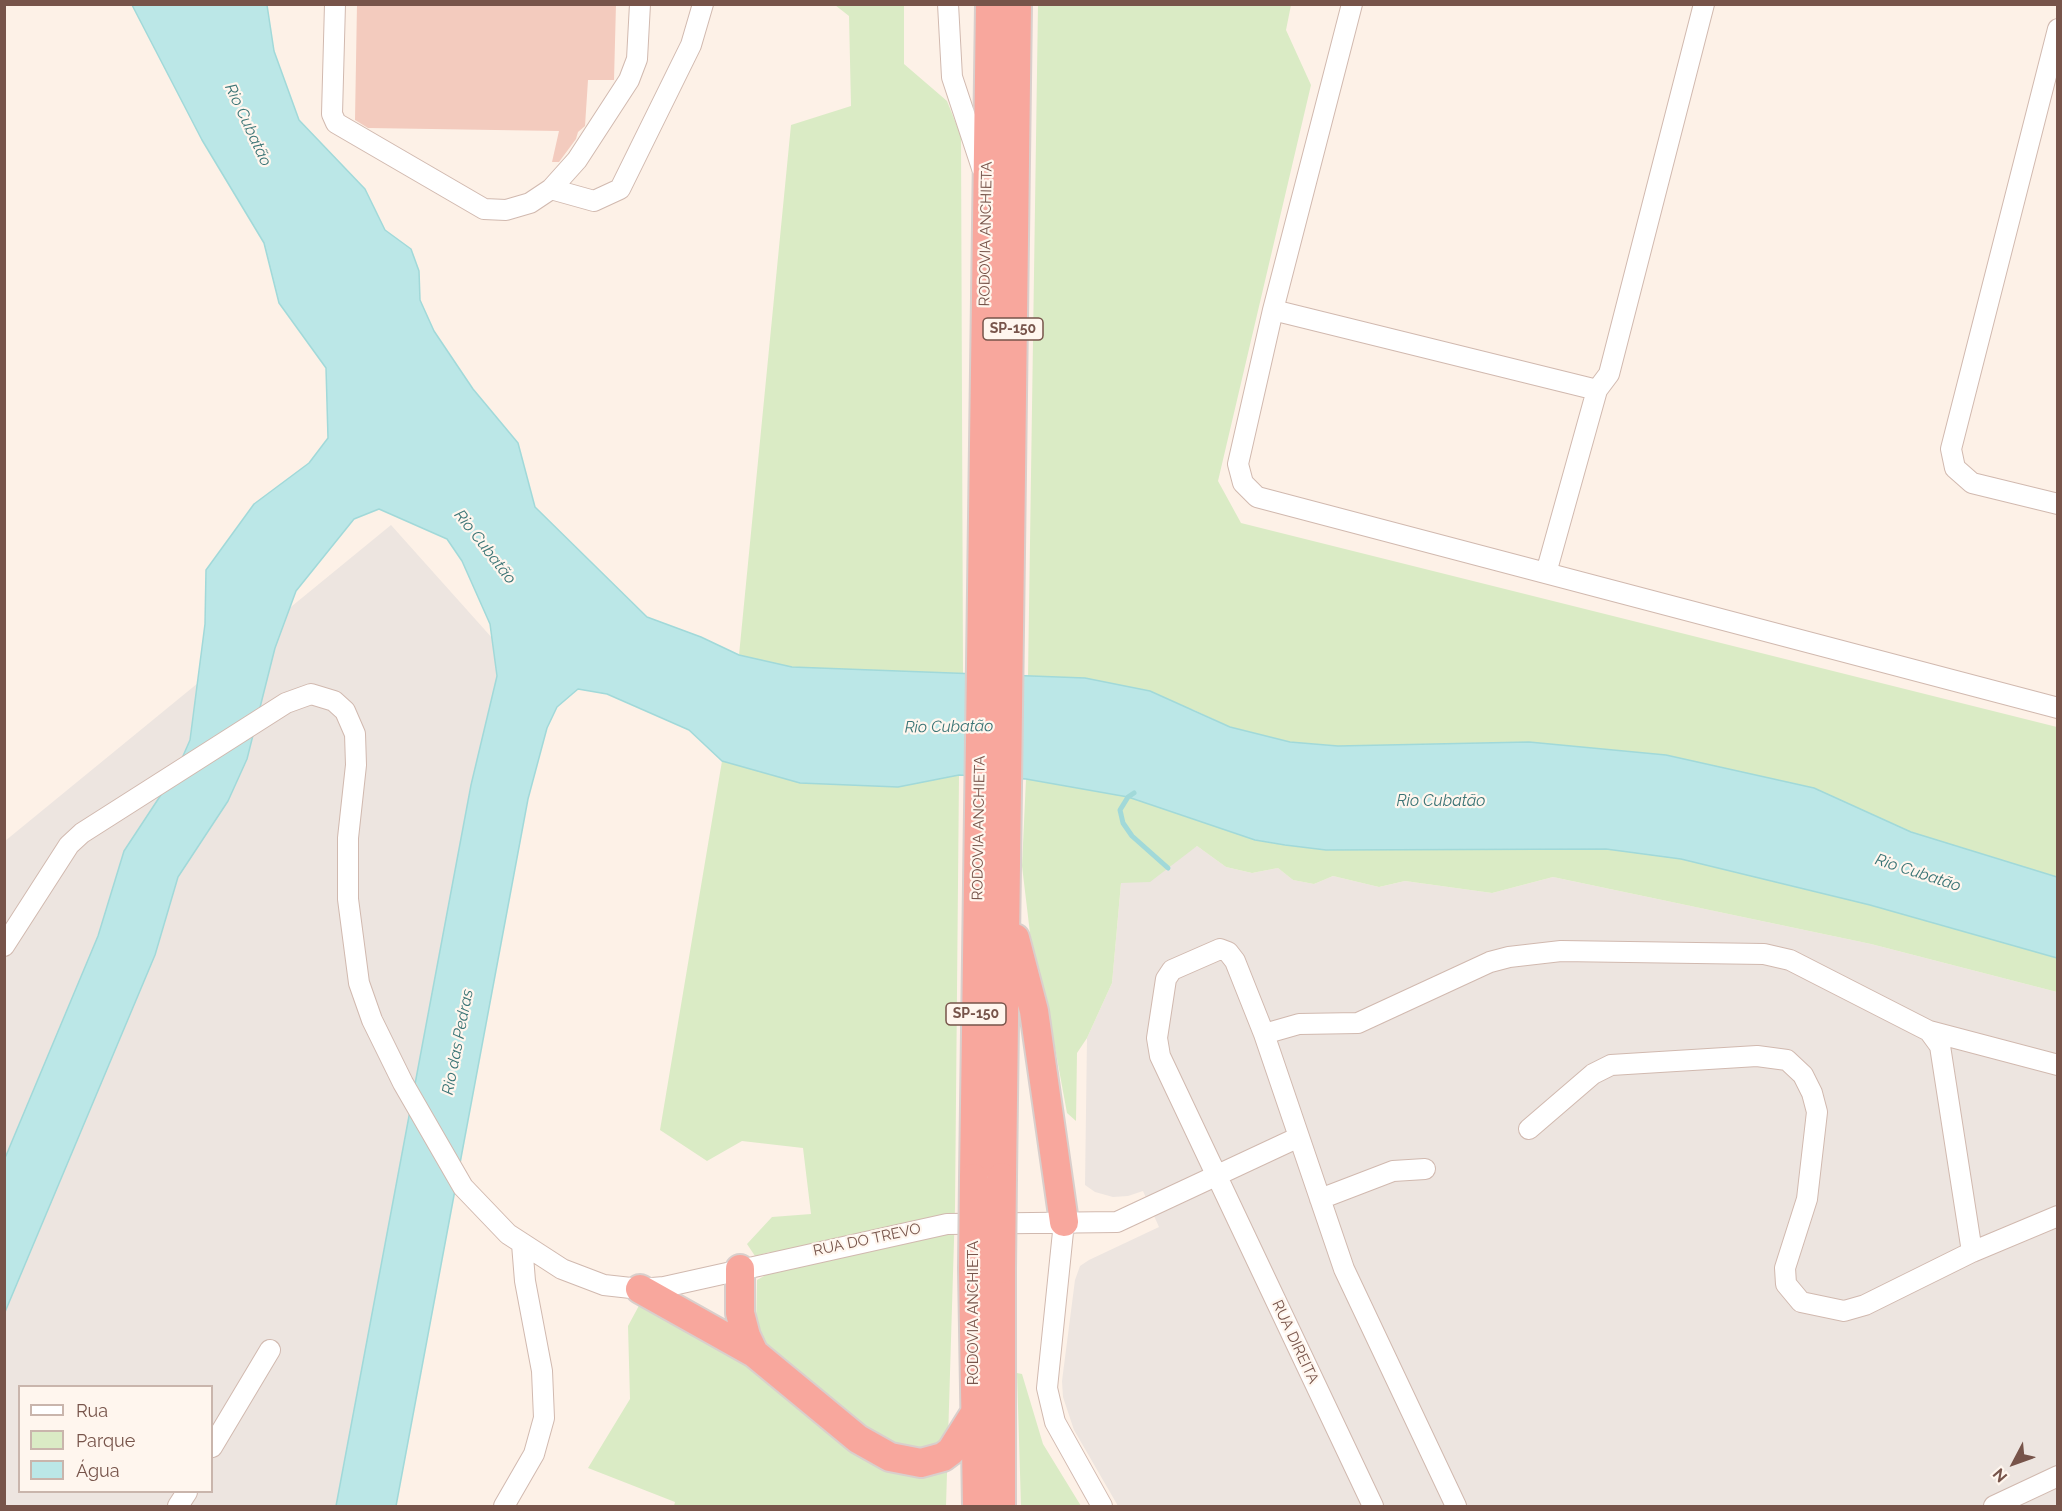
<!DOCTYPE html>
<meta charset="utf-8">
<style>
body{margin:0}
#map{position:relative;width:2062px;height:1511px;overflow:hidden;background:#fdf1e7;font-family:Raleway,sans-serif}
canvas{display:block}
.frame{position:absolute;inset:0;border:6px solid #77544a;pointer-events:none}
.legend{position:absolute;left:18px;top:1385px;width:195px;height:108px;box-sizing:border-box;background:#fff6ee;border:2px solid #c9b5ac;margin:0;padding:8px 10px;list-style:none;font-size:18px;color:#77544a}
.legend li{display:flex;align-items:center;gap:12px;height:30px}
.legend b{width:30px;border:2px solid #c9b5ac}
.north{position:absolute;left:1984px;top:1433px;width:60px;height:60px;-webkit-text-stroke:4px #fff6ee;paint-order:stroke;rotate:229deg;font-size:16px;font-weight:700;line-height:24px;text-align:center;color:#77544a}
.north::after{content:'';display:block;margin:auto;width:21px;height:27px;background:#77544a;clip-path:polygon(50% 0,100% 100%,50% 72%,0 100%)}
</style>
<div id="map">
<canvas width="2062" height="1511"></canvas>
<div class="frame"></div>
<ul class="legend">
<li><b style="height:8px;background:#fff"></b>Rua</li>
<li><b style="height:16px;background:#daebc5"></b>Parque</li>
<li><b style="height:16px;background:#bbe7e7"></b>Água</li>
</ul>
<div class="north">N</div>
</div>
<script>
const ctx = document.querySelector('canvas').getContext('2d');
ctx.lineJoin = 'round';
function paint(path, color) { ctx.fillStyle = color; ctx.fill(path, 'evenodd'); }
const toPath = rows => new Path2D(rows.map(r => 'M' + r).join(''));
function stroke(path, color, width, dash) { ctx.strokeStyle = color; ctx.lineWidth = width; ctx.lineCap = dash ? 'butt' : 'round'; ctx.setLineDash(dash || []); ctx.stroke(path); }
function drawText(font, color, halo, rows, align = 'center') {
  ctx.font = font + ' Raleway,sans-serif'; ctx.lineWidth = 4.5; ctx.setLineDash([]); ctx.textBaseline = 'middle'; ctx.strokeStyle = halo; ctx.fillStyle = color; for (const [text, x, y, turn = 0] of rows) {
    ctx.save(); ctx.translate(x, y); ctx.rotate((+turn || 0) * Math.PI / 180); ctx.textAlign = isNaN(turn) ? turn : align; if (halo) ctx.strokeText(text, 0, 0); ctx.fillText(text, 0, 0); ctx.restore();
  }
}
paint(toPath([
 [391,525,493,639,497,676,471,785,336,1506,5,1506,5,841],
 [20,1386,212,1386,212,1492,20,1492],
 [1197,846,1226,867,1252,873,1278,868,1293,880,1314,884,1333,876,1379,887,1405,881,1492,893,1553,877,1871,944,2057,992,2057,1506,1118,1506,1074,1430,1063,1397,1062,1381,1075,1280,1080,1266,1089,1260,1159,1227,1143,1191,1128,1196,1113,1197,1095,1192,1085,1185,1087,1038,1112,983,1121,883]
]), '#ede5e0');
paint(toPath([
 [835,5,904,5,904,64,947,101,961,136,963,674,792,667,739,655,791,125,851,106,849,16],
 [1038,5,1291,5,1286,30,1311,85,1218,481,1241,523,2057,727,2057,877,1911,832,1814,788,1529,742,1338,746,1290,742,1230,727,1194,710,1085,678,1028,676],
 [722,761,800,783,898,787,959,775,955,1207,946,1506,674,1506,675,1502,588,1468,630,1399,628,1326,642,1300,723,1346,756,1327,757,1280,773,1271,770,1252,755,1256,747,1244,772,1217,811,1214,803,1148,742,1141,707,1161,660,1130],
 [1026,779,1128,797,1255,840,1285,845,1606,849,1681,859,1870,905,2057,958,2057,992,1871,944,1553,877,1492,893,1405,881,1379,887,1333,876,1314,884,1293,880,1278,868,1252,873,1226,867,1197,846,1150,882,1121,883,1112,983,1087,1038,1077,1053,1076,1121,1067,1113,1048,1010,1032,950,1022,866],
 [1017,1373,1022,1374,1043,1444,1081,1506,1021,1506]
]), '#daebc5');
const water = toPath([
 [132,5,267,5,274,51,299,120,365,189,385,230,411,249,419,271,420,300,434,331,473,389,518,443,535,507,647,617,701,637,739,655,792,667,1085,678,1150,691,1230,727,1290,742,1338,746,1529,742,1666,755,1814,788,1911,832,2057,877,2057,958,1870,905,1681,859,1606,849,1326,850,1285,845,1255,840,1128,797,1026,779,959,775,898,787,800,783,722,761,689,730,607,694,578,689,557,707,547,728,528,799,396,1506,336,1506,471,785,497,676,490,624,462,561,447,539,379,509,354,519,296,591,275,648,247,759,228,801,178,877,155,955,5,1312,5,1158,98,936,124,851,176,772,190,740,205,624,206,570,254,504,309,463,328,438,326,368,279,303,264,243,202,140,132,5]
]);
paint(water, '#bbe7e7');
stroke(water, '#a1d9d9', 1.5);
stroke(toPath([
 [1134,793,1128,797,1120,810,1123,823,1132,836,1168,868]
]), '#a1d9d9', 5);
paint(toPath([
 [357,4,616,4,614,80,588,80,585,126,578,132,576,139,559,162,552,162,559,131,368,128,355,120]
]), '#f3cbbe');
const minor = toPath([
 [335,4,332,114,336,123,484,209,506,210,530,203,551,189,577,160,629,80,637,59,640,4],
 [948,4,952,77,982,168],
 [1352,4,1273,310,1238,464,1243,483,1257,497,2058,708],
 [2058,29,1951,449,1955,468,1972,483,2058,504],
 [551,189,594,201,620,189,691,45,703,4],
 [1273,310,1597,390],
 [1546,573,1597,390,1609,374,1704,4],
 [4,946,69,845,82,833,286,703,311,694,334,701,345,711,355,734,356,765,348,838,348,899,359,983,372,1020,403,1083,463,1187,508,1234,562,1269,604,1285,640,1289,664,1287,947,1224,1117,1222,1299,1137],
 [1929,1031,2058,1065],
 [1264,1034,1299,1024,1358,1023,1490,962,1509,957,1561,951,1764,954,1790,960,1929,1031,1940,1046,1972,1252],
 [1529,1129,1593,1074,1611,1065,1757,1056,1787,1060,1803,1075,1812,1093,1817,1112,1807,1199,1785,1268,1786,1284,1801,1302,1844,1311,1865,1305,1972,1252,2058,1216],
 [1320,1199,1393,1171,1425,1169],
 [1064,1222,1047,1388,1055,1422,1102,1506],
 [212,1447,270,1350],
 [178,1506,187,1492],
 [504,1506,534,1454,544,1418,542,1371,525,1281,522,1244],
 [1373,1506,1160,1056,1157,1038,1166,979,1172,970,1220,949,1228,952,1235,961,1264,1034,1344,1269,1456,1506],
 [1994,1506,2058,1476]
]);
const highway = toPath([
 [1015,938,1034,1011,1064,1222],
 [1002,1177,1017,4],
 [974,1178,990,4],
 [740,1269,740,1313,746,1336,754,1353],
 [973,1269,977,1506],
 [640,1289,754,1353,858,1439,890,1457,921,1463,943,1457,951,1451,973,1416],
 [1001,1506,1001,1269]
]);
stroke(minor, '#d1b9af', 22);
stroke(highway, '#d9cfcc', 32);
stroke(minor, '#fff', 20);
stroke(highway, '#f8a79d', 28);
const highwayBridge = toPath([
 [973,1269,974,1178],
 [1001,1269,1002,1177]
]);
stroke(highwayBridge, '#d9cfcc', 32, []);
stroke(highwayBridge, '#f8a79d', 28);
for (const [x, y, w] of [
 [1013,329,60],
 [976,1014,60]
]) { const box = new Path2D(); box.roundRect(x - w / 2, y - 11, w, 22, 4.5); ctx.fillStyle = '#fff6ee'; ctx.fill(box); stroke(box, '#77544a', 1.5); }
drawText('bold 14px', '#77544a', null, [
 ["SP-150",1013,329],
 ["SP-150",976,1014]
]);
drawText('15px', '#77544a', '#fff6ee', [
 ["RODOVIA ANCHIETA",986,234,-89],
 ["RODOVIA ANCHIETA",979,828,-89],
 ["RUA DO TREVO",867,1240,-12],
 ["RODOVIA ANCHIETA",973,1313,-90],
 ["RUA DIREITA",1295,1342,65]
]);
drawText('italic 16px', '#3a7475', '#fff6ee', [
 ["Rio Cubatão",248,125,65],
 ["Rio Cubatão",485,547,52],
 ["Rio Cubatão",949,727,-1],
 ["Rio Cubatão",1441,801],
 ["Rio Cubatão",1918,873,18],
 ["Rio das Pedras",458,1042,-79]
]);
</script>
